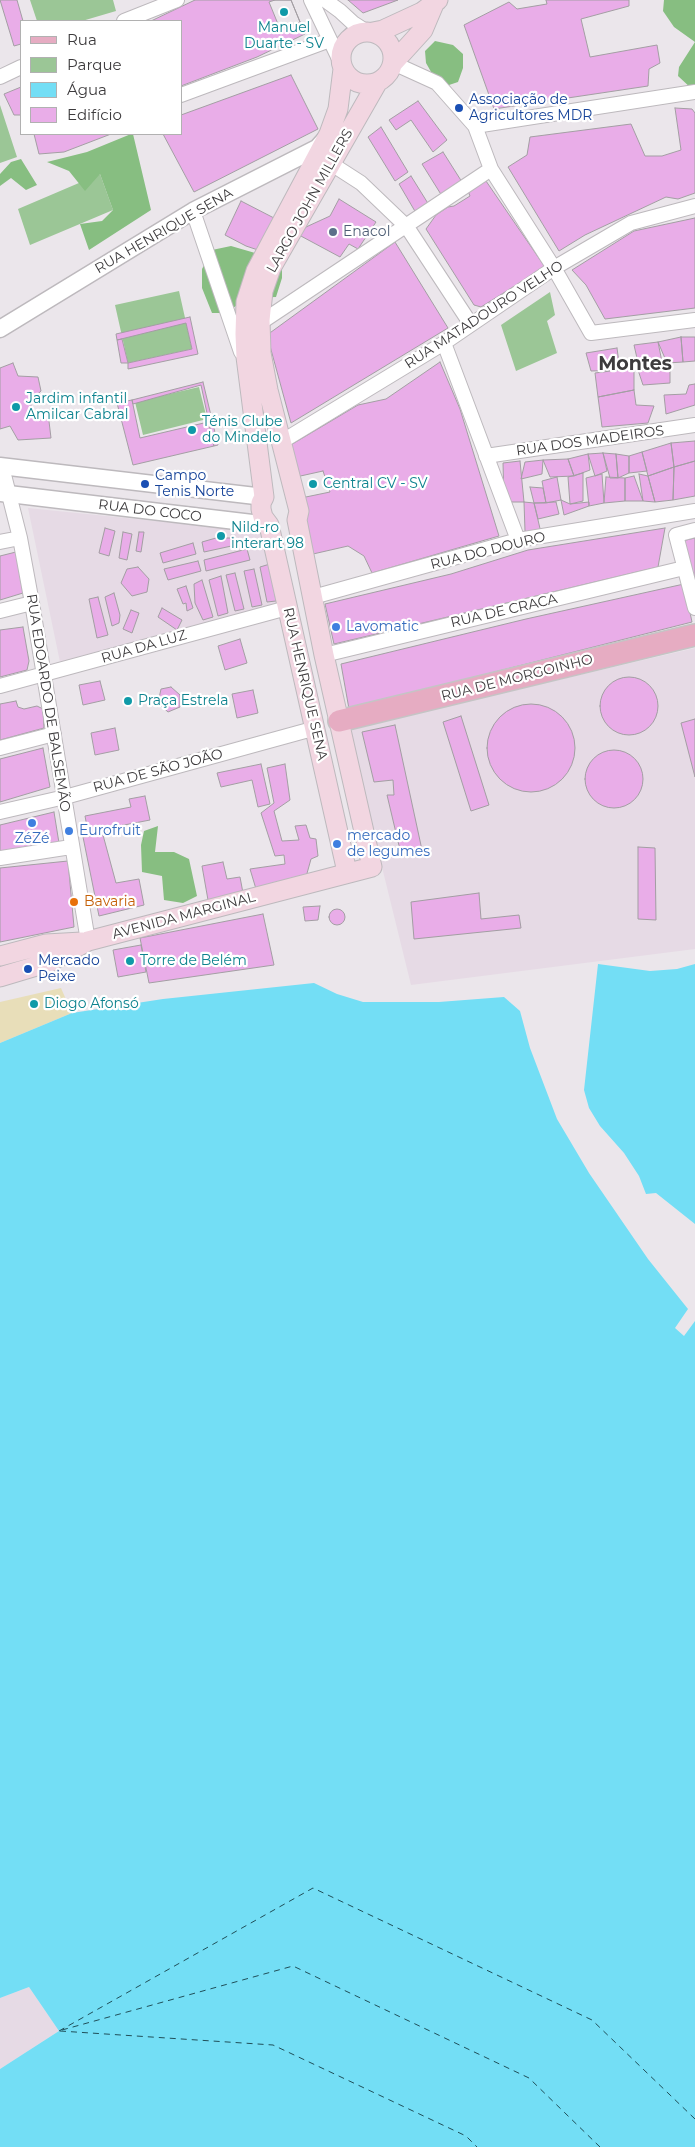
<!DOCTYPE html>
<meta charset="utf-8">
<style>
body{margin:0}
#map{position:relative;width:695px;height:2147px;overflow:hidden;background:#ebe6eb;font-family:Montserrat,sans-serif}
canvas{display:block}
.legend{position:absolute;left:20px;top:20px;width:162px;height:115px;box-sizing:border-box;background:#fff;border:1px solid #b1b1b1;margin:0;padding:6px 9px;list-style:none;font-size:15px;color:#3d3b3d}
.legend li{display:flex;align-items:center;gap:10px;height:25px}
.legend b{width:25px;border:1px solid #b1b1b1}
</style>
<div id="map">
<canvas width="695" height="2147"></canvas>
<ul class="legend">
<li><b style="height:6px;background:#e6acc2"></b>Rua</li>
<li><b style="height:14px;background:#9bc696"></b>Parque</li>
<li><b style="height:14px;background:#73def5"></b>Água</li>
<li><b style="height:14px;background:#e9ade8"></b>Edifício</li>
</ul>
</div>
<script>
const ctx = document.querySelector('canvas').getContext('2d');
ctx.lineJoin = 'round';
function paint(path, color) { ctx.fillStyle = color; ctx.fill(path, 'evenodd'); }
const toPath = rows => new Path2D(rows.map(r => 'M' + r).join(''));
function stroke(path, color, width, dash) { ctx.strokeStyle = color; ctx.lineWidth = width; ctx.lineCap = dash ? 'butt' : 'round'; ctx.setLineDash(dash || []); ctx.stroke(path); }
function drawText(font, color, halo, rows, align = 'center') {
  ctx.font = font + ' Montserrat,sans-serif'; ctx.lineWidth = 4.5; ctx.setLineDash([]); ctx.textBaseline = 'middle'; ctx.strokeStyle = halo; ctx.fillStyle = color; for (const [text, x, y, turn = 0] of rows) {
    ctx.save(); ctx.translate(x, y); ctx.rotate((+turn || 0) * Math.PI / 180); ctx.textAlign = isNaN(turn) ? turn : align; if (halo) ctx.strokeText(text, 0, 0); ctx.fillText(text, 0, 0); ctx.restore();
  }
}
paint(toPath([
 [28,508,263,532,277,603,60,662],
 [695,648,695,949,411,985,348,729],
 [29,1987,59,2031,0,2069,0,1998]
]), '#e6dae5');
paint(toPath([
 [30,0,113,0,116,11,82,21,37,21],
 [0,105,17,157,0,163],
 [100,174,113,210,30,245,18,209],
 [179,291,192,349,128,363,115,305],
 [550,292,555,315,547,321,557,353,516,371,501,325],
 [199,387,207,419,143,435,135,402]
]), '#9bc696');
paint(toPath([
 [664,0,695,0,695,42,674,27,663,11],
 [435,41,453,45,463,54,463,68,458,82,446,86,434,77,426,63,425,51],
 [695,42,695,89,692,89,678,76,679,67],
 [131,134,133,134,151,210,89,250,80,224,102,221,113,210,100,174,85,191,69,171,47,162,87,152],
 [21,159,37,185,26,190,11,178,0,186,0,174,11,162],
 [231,246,262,255,282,267,282,278,276,297,247,298,226,313,212,313,202,288,202,269,212,250],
 [158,826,155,852,174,852,189,859,197,896,183,903,164,900,162,876,142,872,141,845,144,831]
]), '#87be81');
paint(toPath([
 [61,988,72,1013,0,1043,0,1002]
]), '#e8deb9');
paint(toPath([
 [598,964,650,971,677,969,695,964,695,1224,656,1193,646,1194,639,1176,624,1153,600,1126,589,1108,584,1090],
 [314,983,337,994,363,1002,439,1002,504,997,520,1011,530,1048,557,1119,589,1173,648,1259,688,1309,675,1328,684,1336,695,1321,695,2147,0,2147,0,2069,59,2031,29,1987,0,1998,0,1043,72,1013,163,999]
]), '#73def5');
stroke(toPath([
 [62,2030,293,1966,529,2078,600,2147],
 [59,2031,313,1888,592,2020,695,2119],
 [60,2031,273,2045,466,2136,477,2147]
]), '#204f59', 1, [6, 5]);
const building = toPath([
 [0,0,17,0,23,21,21,21,21,44,14,46,0,0],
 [195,0,291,0,305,34,257,57,181,86,181,21,151,21,195,0],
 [275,0,291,0,300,22,280,29,269,2,275,0],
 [348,0,398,0,363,13,348,0],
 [546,0,629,0,629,6,581,19,590,57,657,45,660,63,649,69,648,86,494,109,464,25,509,2,517,9,547,4,546,0],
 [291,75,318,129,194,192,163,134,181,134,181,115,291,75],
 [21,87,21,115,14,115,4,94,21,87],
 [418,101,447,140,433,152,411,120,396,130,389,120,418,101],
 [675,108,692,109,695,113,695,193,678,199,666,197,585,235,559,251,508,167,527,155,530,137,631,124,645,156,662,156,681,150,675,108],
 [381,127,408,172,395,181,368,137,381,127],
 [34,134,111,134,64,152,39,154,34,134],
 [443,152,462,182,442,196,422,164,443,152],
 [411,176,429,205,416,213,399,184,411,176],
 [486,181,545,267,481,307,474,305,426,229,436,215,448,207,454,206,470,196,468,191,486,181],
 [339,199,376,222,358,249,349,244,340,257,299,235,306,227,330,216,339,199],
 [241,201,274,218,258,250,246,246,225,235,241,201],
 [695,218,695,308,605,319,586,285,572,270,634,231,695,218],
 [395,242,448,328,291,423,267,335,395,242],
 [190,317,198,354,128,369,128,363,192,349,186,323,117,340,116,334,190,317],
 [681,337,695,337,695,361,683,362,681,337],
 [681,337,683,362,667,363,658,342,681,337],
 [122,339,128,363,121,363,117,340,122,339],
 [658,342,663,367,639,367,634,345,658,342],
 [617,348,620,370,591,371,586,353,617,348],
 [440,362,460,409,499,536,372,573,364,556,348,546,313,554,289,446,358,405,386,399,440,362],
 [13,363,18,376,38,377,41,391,30,401,33,414,48,413,51,438,18,440,10,426,0,429,0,368,13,363],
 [634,368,634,390,598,397,595,373,634,368],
 [638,370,670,370,670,383,643,385,638,370],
 [203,382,218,445,214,446,201,385,133,404,132,400,203,382],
 [695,384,695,405,666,414,664,395,686,394,689,385,695,384],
 [634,390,636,405,654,406,648,423,602,427,598,397,634,390],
 [132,400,140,438,208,422,214,446,133,465,117,403,132,400],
 [695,441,695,461,674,467,671,443,695,441],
 [671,443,674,467,648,476,642,452,671,443],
 [642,452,647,471,629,473,629,456,642,452],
 [603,453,607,471,595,476,588,454,603,453],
 [603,453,616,454,618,478,610,478,603,453],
 [588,454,590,470,574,476,568,459,588,454],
 [616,454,629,456,629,473,618,478,616,454],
 [568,459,574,476,550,477,543,460,568,459],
 [543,460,542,474,521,479,525,462,543,460],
 [520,461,524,502,504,502,503,463,520,461],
 [695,461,695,496,673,500,674,467,695,461],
 [674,467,673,500,655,502,648,476,674,467],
 [323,471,330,492,301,498,296,477,323,471],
 [583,473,583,501,570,504,568,477,583,473],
 [602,474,604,503,589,506,586,478,602,474],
 [639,474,648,476,655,502,643,501,639,474],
 [634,476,643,501,625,501,625,478,634,476],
 [557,477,561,500,546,503,542,481,557,477],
 [606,477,625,478,625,501,604,503,606,477],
 [530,487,543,488,546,503,534,503,530,487],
 [561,500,570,504,589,502,589,506,564,515,561,500],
 [524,502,534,503,542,537,525,531,524,502],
 [556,502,559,514,538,519,534,503,556,502],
 [105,528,115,531,109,556,99,553,105,528],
 [665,528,658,567,334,644,325,604,451,574,528,550,665,528],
 [123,532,132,534,127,560,119,558,123,532],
 [139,532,144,532,141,552,136,551,139,532],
 [216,538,233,538,236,545,204,552,202,542,216,538],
 [695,538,695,577,691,577,682,541,695,538],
 [193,543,196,554,163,563,160,553,193,543],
 [247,549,250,560,206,571,204,560,247,549],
 [16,552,23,593,0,600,0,556,16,552],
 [198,561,201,571,168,580,164,569,198,561],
 [270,564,276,601,267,602,260,567,270,564],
 [138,567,149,579,147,592,132,596,121,583,127,569,138,567],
 [254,569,262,605,252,607,244,571,254,569],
 [235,573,244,609,235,611,226,575,235,573],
 [221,576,228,613,218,616,209,580,221,576],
 [202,580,213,617,203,620,195,603,194,584,202,580],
 [684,584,692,622,349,709,341,664,526,619,684,584],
 [186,586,193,608,187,611,186,603,183,604,177,589,186,586],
 [114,593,120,615,119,623,112,626,105,597,114,593],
 [98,597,108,635,97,638,89,599,98,597],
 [162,608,182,620,177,630,158,617,162,608],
 [131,610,139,613,132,633,123,629,131,610],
 [23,627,29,661,27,670,0,677,0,630,23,627],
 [240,639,247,663,225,670,218,646,240,639],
 '600 706a29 29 0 1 1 58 0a29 29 0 1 1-58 0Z',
 [100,681,105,700,83,705,79,685,100,681],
 [171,687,180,695,180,707,168,712,158,703,161,689,171,687],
 [253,690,258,713,237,718,232,694,253,690],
 [16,701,18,707,24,709,37,706,43,709,44,728,0,740,0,704,16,701],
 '487 748a44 44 0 1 1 88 0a44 44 0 1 1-88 0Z',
 [461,716,489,805,471,811,443,722,461,716],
 [695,719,695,777,681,723,695,719],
 [395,725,422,850,401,854,387,795,394,795,393,780,374,782,362,732,395,725],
 [115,728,119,750,95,755,91,733,115,728],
 [43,748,50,787,0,802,0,759,43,748],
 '585 779a29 29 0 1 1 58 0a29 29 0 1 1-58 0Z',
 [261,764,270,804,258,807,252,780,221,787,217,773,261,764],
 [285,764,290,800,274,811,282,841,299,840,295,826,306,825,310,838,316,839,318,856,311,859,306,877,256,889,250,869,285,864,284,855,275,856,261,813,274,803,267,768,285,764],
 [145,796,150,820,88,832,85,816,131,807,129,799,145,796],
 [54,812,59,843,0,853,0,825,54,812],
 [103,835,116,883,139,879,144,905,99,916,83,837,103,835],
 [638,847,655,848,656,920,638,919,638,847],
 [68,861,74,927,0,942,0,868,68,861],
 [223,862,227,879,240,877,243,893,208,900,202,866,223,862],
 [479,893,481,919,519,915,521,928,414,939,411,902,479,893],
 [320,906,318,920,305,921,303,907,320,906],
 '329 917a8 8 0 1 1 16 0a8 8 0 1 1-16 0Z',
 [263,914,274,965,149,983,140,938,263,914],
 [141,945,146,972,118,977,113,950,141,945]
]);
paint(building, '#e9ade8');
stroke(building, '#a39ea3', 1);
const minor = toPath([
 [311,0,341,63],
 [325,0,340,11,353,23,367,32],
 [124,21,177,0],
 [393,63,437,83,475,126,491,169,554,268,591,333,695,320],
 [0,77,21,67],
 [181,95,330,40],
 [475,126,695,92],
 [330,163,361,183,407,227,470,323],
 [193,211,241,352],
 [260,323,491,169],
 [444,343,518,540],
 [281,442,444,343,554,268,631,223,695,206],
 [486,456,695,425],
 [2,467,20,538,32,603,88,941],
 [695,530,676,535,695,608],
 [0,542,20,538],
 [313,597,518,540,695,511],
 [0,611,32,603],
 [324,655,684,568],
 [0,686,287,608],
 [0,748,54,734],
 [0,812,65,797,316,728],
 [0,858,71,847]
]);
const tertiary = toPath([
 [0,329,193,211,317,148,326,138],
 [0,466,264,497],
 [0,493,269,525]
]);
const secondary = toPath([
 '341 58a26 26 0 1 1 52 0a26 26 0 1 1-52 0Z',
 [373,32,383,30,422,12,438,0],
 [393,63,423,30,434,4],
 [264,497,246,357,245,334,246,302,256,271,329,134,338,109,343,69],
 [264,497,261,503,261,509,263,517,269,525,347,872],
 [0,956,46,944,82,942],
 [0,977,50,962,88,941,372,867,324,655,297,520,299,511,268,390,261,353,260,320,263,291,271,268,377,83]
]);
const primary = toPath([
 [339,721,695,635]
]);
stroke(minor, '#bdb9bd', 16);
stroke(tertiary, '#bdb9bd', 19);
stroke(secondary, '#bdb9bd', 21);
stroke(primary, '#c5c4c5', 24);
stroke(minor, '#fff', 14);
stroke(tertiary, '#fff', 16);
stroke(secondary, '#f2d6e1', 19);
stroke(primary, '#e6acc2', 21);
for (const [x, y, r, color] of [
 [284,12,5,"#0f9aa8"],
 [459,108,5,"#1a4fb4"],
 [333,232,5,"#5c6f8a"],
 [16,407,5,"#0f9aa8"],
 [192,430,5,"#0f9aa8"],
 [145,484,5,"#1a4fb4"],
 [313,484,5,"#0f9aa8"],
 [221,536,5,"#0f9aa8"],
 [336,627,5,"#3f7fe0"],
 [128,701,5,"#0f9aa8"],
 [32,823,5,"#3f7fe0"],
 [69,831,5,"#3f7fe0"],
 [337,844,5,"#3f7fe0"],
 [74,902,5,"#e8710a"],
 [130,961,5,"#0f9aa8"],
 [28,969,5,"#1a4fb4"],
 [34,1004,5,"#0f9aa8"]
]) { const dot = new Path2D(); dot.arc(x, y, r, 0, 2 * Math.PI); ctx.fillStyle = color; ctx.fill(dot); stroke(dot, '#fff', 2); }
drawText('14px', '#0d838f', '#fff', [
 ["Manuel",284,28,"center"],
 ["Duarte - SV",284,44,"center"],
 ["Jardim infantil",26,399],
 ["Amilcar Cabral",26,415],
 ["Ténis Clube",202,422],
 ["do Mindelo",202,438],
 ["Central CV - SV",323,484],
 ["Nild-ro",231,528],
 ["interart 98",231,544],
 ["Praça Estrela",138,701],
 ["Torre de Belém",140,961],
 ["Diogo Afonsó",44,1004]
], 'left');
drawText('14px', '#164399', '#fff', [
 ["Associação de",469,100],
 ["Agricultores MDR",469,116],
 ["Campo",155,476],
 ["Tenis Norte",155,492],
 ["Mercado",38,961],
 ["Peixe",38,977]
], 'left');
drawText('14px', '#3d3b3d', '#fff', [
 ["LARGO JOHN MILLERS",310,201,-61],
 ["RUA HENRIQUE SENA",164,231,-30],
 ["RUA MATADOURO VELHO",484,315,-33],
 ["RUA DOS MADEIROS",590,441,-8],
 ["RUA DO COCO",150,511,7],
 ["RUA DO DOURO",488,551,-14],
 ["RUA DE CRACA",504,611,-13],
 ["RUA DA LUZ",144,647,-16],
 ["RUA DE MORGOINHO",517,678,-14],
 ["RUA HENRIQUE SENA",305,684,77],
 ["RUA EDOARDO DE BALSEMÃO",48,703,81],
 ["RUA DE SÃO JOÃO",158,771,-15],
 ["AVENIDA MARGINAL",184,916,-15]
]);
drawText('14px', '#4e5e75', '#fff', [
 ["Enacol",343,232]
], 'left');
drawText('14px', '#366cbe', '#fff', [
 ["Lavomatic",346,627],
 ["Eurofruit",79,831],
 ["mercado",347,836],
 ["de legumes",347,852],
 ["ZéZé",32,839,"center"]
], 'left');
drawText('14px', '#c56008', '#fff', [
 ["Bavaria",84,902]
], 'left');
drawText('bold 19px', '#3d3b3d', '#fff', [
 ["Montes",635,364]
]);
</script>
